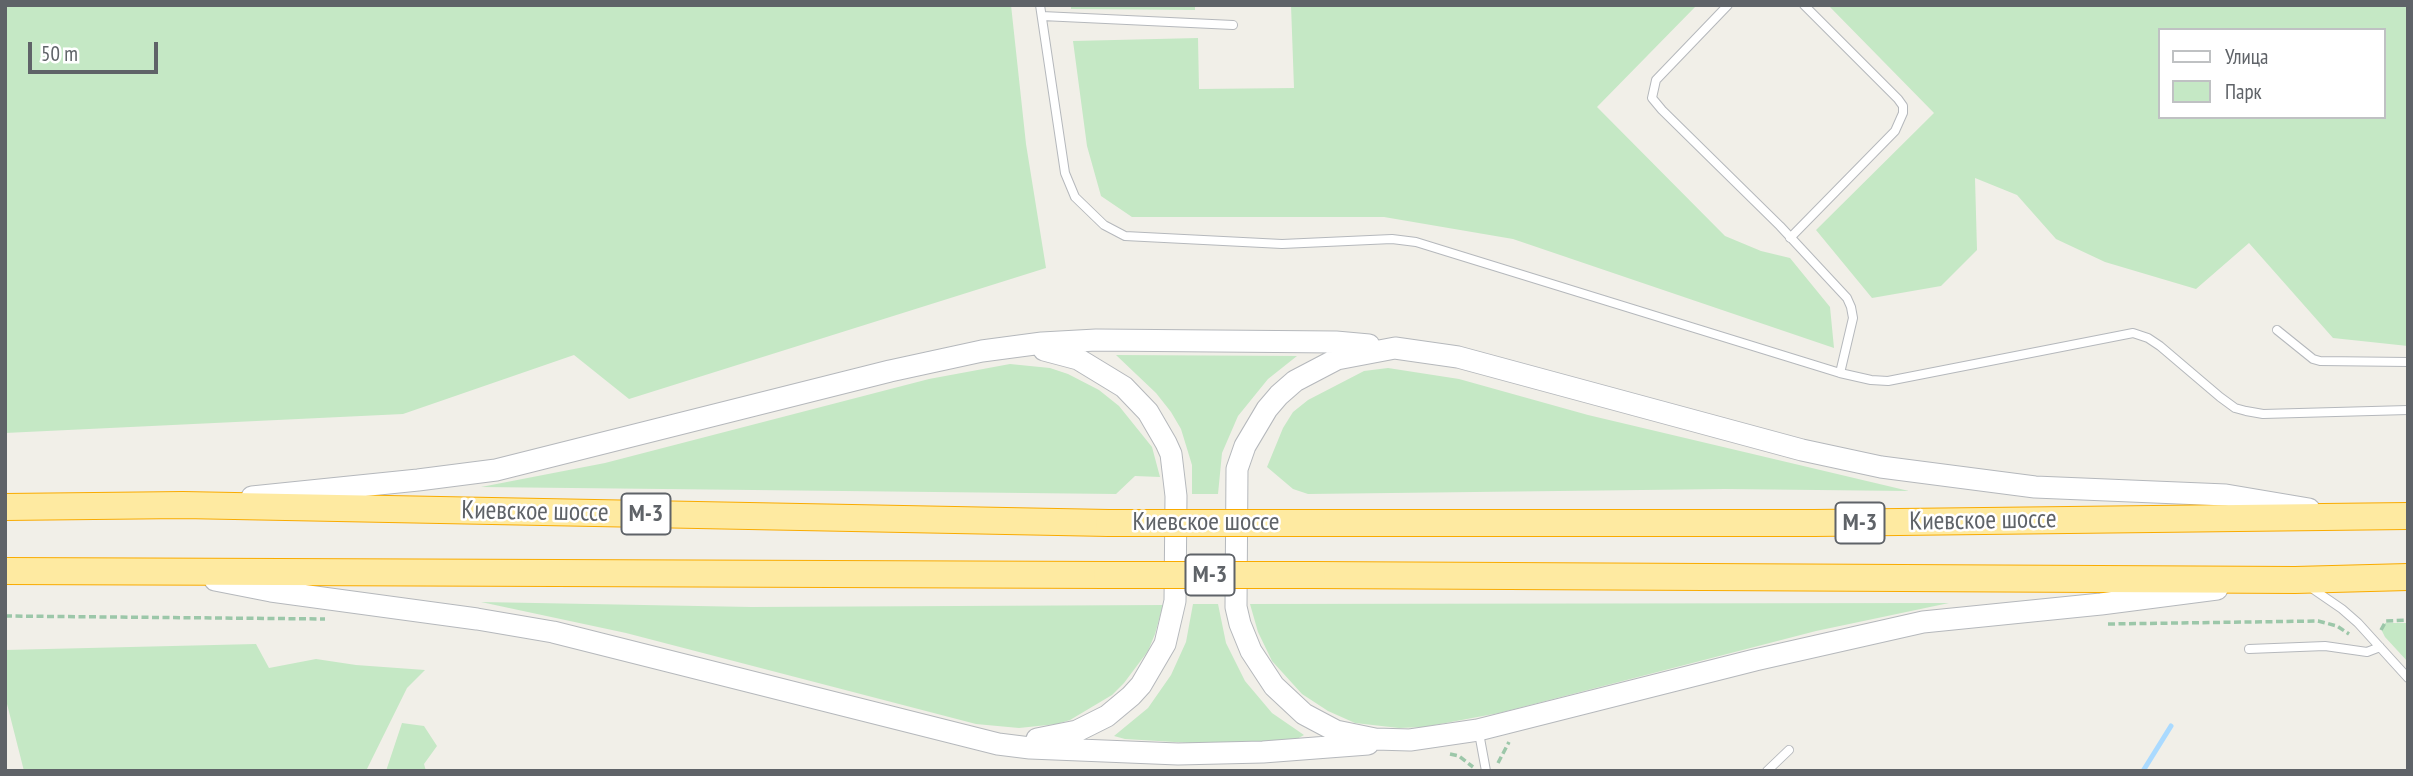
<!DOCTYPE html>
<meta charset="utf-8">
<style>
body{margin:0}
#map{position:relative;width:2413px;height:776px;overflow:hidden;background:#f1efe8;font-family:"PT Sans Narrow",sans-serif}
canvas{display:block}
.frame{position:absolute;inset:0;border:7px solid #5f6368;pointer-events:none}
.legend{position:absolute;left:2158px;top:28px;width:228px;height:91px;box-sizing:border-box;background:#fff;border:2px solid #bfc1c3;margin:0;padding:9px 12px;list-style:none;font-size:21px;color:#5f6368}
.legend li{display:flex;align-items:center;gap:14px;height:35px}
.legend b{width:35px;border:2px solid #bfc1c3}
.scale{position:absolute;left:28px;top:42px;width:130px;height:32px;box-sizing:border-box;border:4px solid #5f6368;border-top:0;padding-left:9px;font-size:21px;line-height:24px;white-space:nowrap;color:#5f6368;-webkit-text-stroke:5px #fff;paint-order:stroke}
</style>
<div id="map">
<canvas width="2413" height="776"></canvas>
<div class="frame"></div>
<ul class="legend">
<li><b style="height:9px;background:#fff"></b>Улица</li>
<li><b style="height:19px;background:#c5e8c5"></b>Парк</li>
</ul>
<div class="scale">50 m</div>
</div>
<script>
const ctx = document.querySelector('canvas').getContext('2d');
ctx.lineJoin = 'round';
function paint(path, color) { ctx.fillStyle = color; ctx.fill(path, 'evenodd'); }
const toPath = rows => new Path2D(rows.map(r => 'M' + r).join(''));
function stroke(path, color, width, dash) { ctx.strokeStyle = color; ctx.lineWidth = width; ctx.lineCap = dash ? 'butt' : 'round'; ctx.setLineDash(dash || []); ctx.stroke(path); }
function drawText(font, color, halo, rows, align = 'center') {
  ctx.font = font + ' "PT Sans Narrow",sans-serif'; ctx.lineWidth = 5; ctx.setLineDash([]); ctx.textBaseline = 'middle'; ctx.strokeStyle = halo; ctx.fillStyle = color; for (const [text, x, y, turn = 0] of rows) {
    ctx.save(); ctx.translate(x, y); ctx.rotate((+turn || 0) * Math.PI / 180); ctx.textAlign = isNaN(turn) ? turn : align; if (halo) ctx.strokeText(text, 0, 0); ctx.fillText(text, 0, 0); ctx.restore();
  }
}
paint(toPath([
 [5,5,1011,5,1026,144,1046,268,629,399,574,355,403,414,5,433],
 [1071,5,1195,5,1195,10,1071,9],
 [1291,5,1697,5,1597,107,1725,236,1761,251,1790,258,1830,307,1834,348,1513,239,1384,217,1132,217,1101,196,1087,146,1073,41,1198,38,1199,89,1294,88],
 [1828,5,2408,5,2408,346,2333,338,2249,243,2196,289,2105,262,2056,239,2017,195,1975,178,1977,250,1941,286,1872,298,1816,230,1934,113],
 [2159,30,2383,30,2383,117,2159,117],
 [1116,355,1297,356,1268,379,1238,416,1222,453,1218,494,1192,494,1192,465,1181,429,1171,412,1156,393],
 [1010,364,1050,368,1068,374,1099,390,1119,406,1152,447,1160,477,1135,476,1116,494,481,487,605,463,929,379],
 [1388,368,1459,379,1588,415,1909,491,1725,489,1308,494,1293,489,1267,467,1283,428,1293,412,1308,400,1364,371],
 [481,602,752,607,1163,605,1155,634,1148,651,1124,683,1112,695,1070,720,1057,724,1019,728,976,724,626,633],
 [1949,603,1816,631,1499,713,1424,727,1399,728,1355,723,1328,711,1302,694,1272,661,1258,632,1250,604],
 [1193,604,1218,604,1226,643,1245,681,1272,713,1304,735,1297,739,1253,742,1191,743,1125,739,1114,736,1148,708,1171,675,1186,642],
 [2385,623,2408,623,2408,662,2385,637,2382,631],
 [256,644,269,668,316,659,356,665,425,670,407,688,366,771,24,771,5,696,5,650],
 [402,723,424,726,437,746,424,764,426,771,386,771]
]), '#c5e8c5');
stroke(toPath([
 [2143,771,2171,726]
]), '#aadaff', 5);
const service = toPath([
 [1040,5,1065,173,1075,197,1104,225,1125,236,1282,244,1392,239,1416,242,1840,373,1871,380,1888,381,2133,333,2148,338,2160,346,2220,397,2235,408,2246,411,2263,414,2408,410],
 [1728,5,1656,80,1652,98,1662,110,1780,226,1847,298,1851,307,1853,318,1840,373],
 [1042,16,1233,25],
 [1790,238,1895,131,1903,113,1903,106,1898,99,1804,5],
 [2277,330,2313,359,2320,361,2408,362],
 [2310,587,2342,609,2358,623,2408,678],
 [2249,649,2325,646,2367,652,2380,647],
 [1479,733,1486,771],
 [1767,771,1789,750]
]);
const tertiary = toPath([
 [252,497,418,480,496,470,890,371,982,351,1042,343,1096,340,1336,342,1369,345],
 [215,580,271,591,477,619,553,632,998,744,1030,748,1178,754,1263,752,1368,744],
 [2217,589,2101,604,1923,622,1755,660,1478,730,1410,740,1375,739,1336,731,1304,714,1274,686,1251,651,1240,624,1236,607,1237,469,1245,446,1267,409,1279,395,1295,381,1337,359,1395,348,1458,357,1802,450,1881,467,2035,487,2226,495,2309,509],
 [1037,739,1077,731,1107,716,1131,696,1141,685,1165,644,1175,601,1176,496,1171,454,1166,443,1148,412,1124,387,1078,359,1044,350]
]);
const trunk = toPath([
 [5,507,183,505,1109,523],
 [1311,523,1814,523,2408,516],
 [5,571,1107,575],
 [1312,575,2295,580,2408,577]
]);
stroke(service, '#b5b8bc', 10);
stroke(tertiary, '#b5b8bc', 23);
stroke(trunk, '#f9ab00', 28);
stroke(toPath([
 [5,616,325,619],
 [2108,624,2318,621,2337,626,2349,634],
 [2381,630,2386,621,2408,620],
 [1450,754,1459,756,1473,767],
 [1498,763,1509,742]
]), '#9cc7a9', 3.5, [7, 3.5]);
stroke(service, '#fff', 8);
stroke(tertiary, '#fff', 21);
stroke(trunk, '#feeaa1', 26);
const trunkBridge = toPath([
 [1109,523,1311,523],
 [1107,575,1312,575]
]);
stroke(trunkBridge, '#f9ab00', 28, []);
stroke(trunkBridge, '#feeaa1', 26);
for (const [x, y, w] of [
 [646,514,49],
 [1860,523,49],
 [1210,575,49]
]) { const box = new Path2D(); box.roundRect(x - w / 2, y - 20.5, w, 41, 5); ctx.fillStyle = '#fff'; ctx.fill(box); stroke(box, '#5f6368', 2); }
drawText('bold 24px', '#5f6368', null, [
 ["М-3",646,514],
 ["М-3",1860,523],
 ["М-3",1210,575]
]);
drawText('26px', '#5f6368', '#fff', [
 ["Киевское шоссе",535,512,1],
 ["Киевское шоссе",1983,521,-1],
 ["Киевское шоссе",1206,523]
]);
</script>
